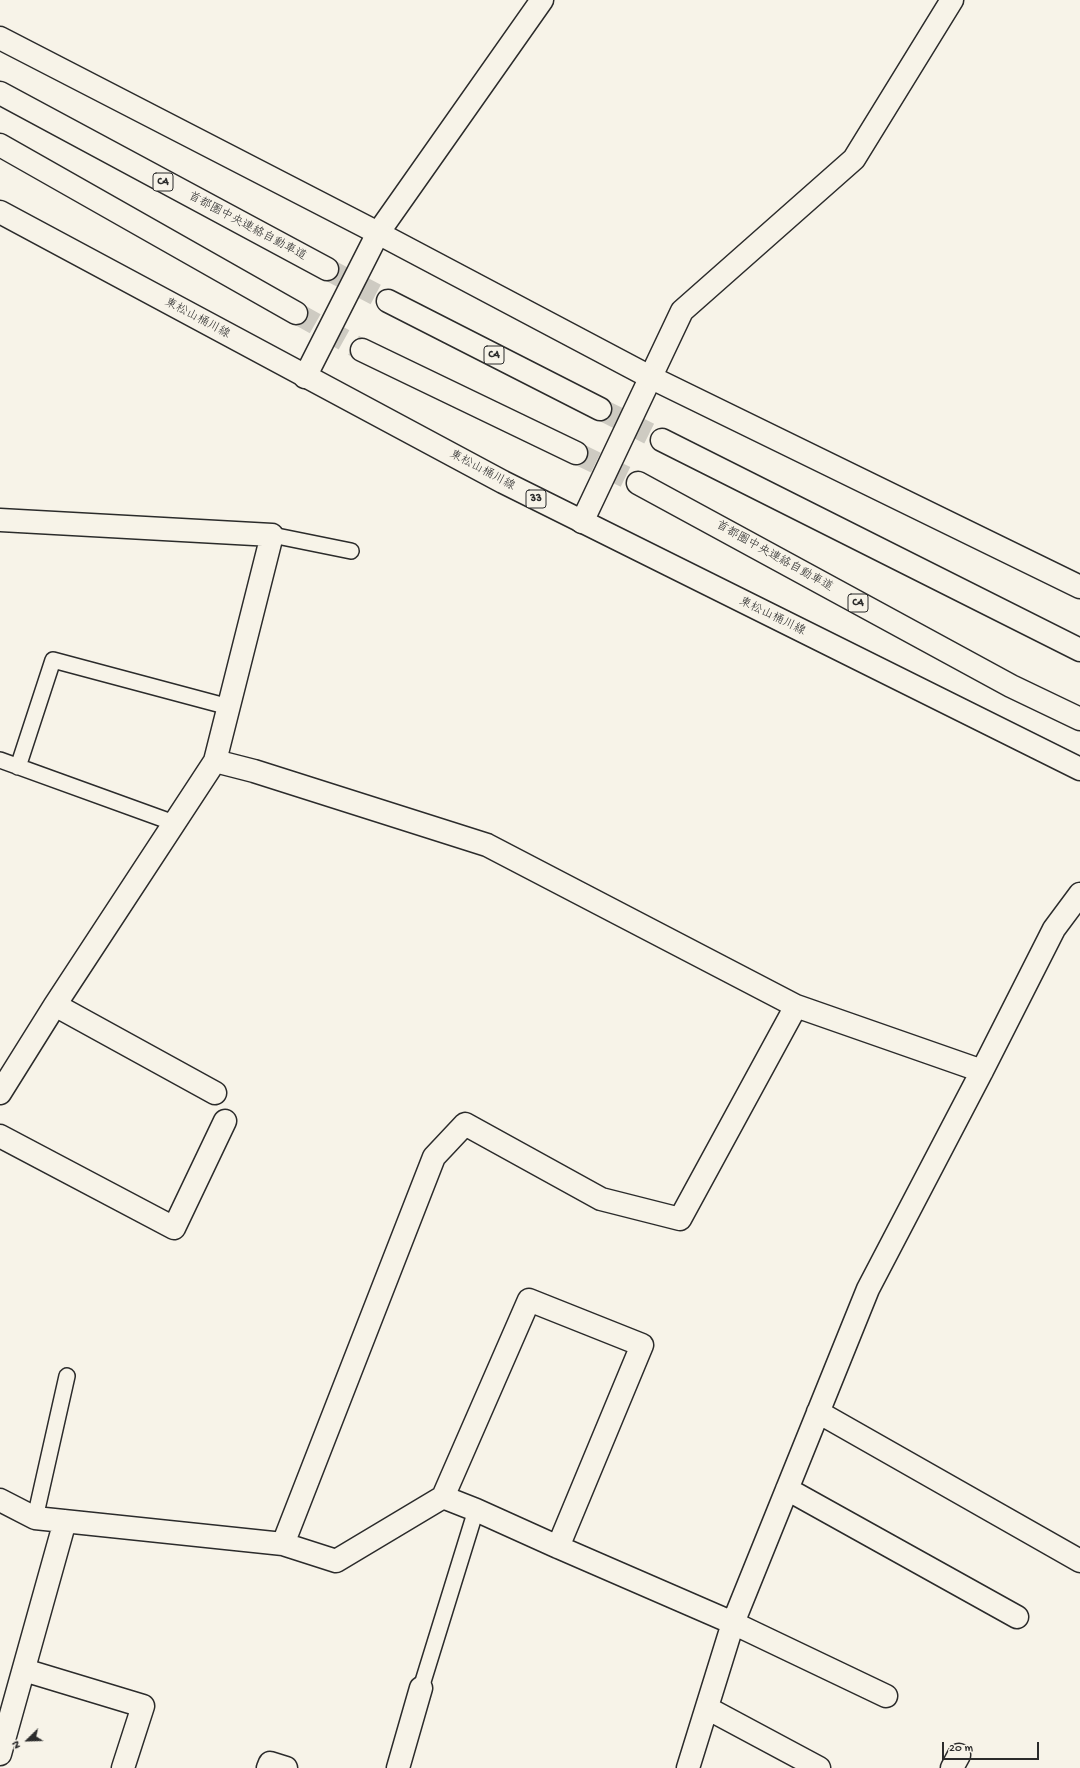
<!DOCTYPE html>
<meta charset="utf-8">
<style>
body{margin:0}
#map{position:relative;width:1080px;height:1768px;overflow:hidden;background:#f7f3e8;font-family:"Gochi Hand",sans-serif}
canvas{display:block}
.north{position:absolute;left:8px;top:1720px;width:40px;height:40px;-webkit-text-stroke:3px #f7f3e8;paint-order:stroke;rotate:247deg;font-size:11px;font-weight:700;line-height:16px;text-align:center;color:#2b2b2b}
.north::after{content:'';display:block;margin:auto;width:14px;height:18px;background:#2b2b2b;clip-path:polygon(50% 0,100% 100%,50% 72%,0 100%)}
.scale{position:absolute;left:942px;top:1742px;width:97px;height:18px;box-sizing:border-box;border:2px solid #2b2b2b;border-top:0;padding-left:5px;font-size:12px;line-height:14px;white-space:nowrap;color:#2b2b2b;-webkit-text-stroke:3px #f7f3e8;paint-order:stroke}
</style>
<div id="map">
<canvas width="1080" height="1768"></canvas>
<div class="north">N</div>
<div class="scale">20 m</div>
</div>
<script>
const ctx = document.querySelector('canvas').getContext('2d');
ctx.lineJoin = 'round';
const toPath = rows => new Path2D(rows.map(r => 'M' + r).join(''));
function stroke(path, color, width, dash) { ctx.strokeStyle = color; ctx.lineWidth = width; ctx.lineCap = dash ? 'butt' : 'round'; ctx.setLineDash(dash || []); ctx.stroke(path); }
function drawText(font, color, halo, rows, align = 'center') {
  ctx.font = font + ' "Gochi Hand","Klee One",sans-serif'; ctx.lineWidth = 3; ctx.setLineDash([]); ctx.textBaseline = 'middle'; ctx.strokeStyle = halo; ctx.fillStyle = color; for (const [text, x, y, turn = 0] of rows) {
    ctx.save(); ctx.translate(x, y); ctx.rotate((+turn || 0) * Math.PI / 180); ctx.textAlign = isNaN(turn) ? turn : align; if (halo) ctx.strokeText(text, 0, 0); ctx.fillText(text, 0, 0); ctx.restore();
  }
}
stroke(toPath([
 [327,269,388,301],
 [296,313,362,350],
 [600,409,662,440],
 [576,453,638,483]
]), '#cecbc2', 22, [22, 11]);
const service = toPath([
 [272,535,351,551],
 [0,760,174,823],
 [18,767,53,660,229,707],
 [35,1518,67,1376],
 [421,1688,476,1510]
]);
const minor = toPath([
 [305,377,378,233,542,0],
 [0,520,272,535,215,761],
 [582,522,682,311,854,159,952,0],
 [55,1005,215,1093],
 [0,1093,55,1005,215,761,254,771,487,845,796,1006,982,1071],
 [0,1136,174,1228,225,1121],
 [818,1412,1080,1561],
 [787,1489,1017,1617],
 [0,1500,35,1518,283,1544,336,1561,443,1497,529,1300,642,1345,558,1547,476,1510,443,1497],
 [283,1544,434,1157,465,1124,601,1199,680,1219,796,1006],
 [558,1547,733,1623,886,1696],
 [24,1670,143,1706,123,1768],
 [707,1708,819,1768],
 [0,1754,65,1521],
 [268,1768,270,1763,286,1768],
 [398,1768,421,1688],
 [688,1768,733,1623,868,1289,982,1071,1054,929,1080,894],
 [952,1768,959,1755]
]);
const primary = toPath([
 [0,38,378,233,650,377,1080,587],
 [0,212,503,482,1080,769]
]);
const motorway = toPath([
 [0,93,327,269],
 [0,145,296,313],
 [388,301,600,409],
 [362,350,576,453],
 [662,440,1080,650],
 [638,483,1011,686,1080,719]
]);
stroke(service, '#2b2b2b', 18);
stroke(minor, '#2b2b2b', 25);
stroke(primary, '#2b2b2b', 25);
stroke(motorway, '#2b2b2b', 25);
stroke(service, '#f7f3e8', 15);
stroke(minor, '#f7f3e8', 22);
stroke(primary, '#f7f3e8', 22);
stroke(motorway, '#f7f3e8', 22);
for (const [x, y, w] of [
 [163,182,20],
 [494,355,20],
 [536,499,20],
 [858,603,20]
]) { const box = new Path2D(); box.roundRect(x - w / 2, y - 9, w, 18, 3); ctx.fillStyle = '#f7f3e8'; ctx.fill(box); stroke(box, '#2b2b2b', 1); }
drawText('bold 11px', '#2b2b2b', null, [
 ["C4",163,182],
 ["C4",494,355],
 ["33",536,499],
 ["C4",858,603]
]);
drawText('12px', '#2b2b2b', '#f7f3e8', [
 ["首都圏中央連絡自動車道",247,227,28],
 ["東松山桶川線",197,319,28],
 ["東松山桶川線",482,471,28],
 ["首都圏中央連絡自動車道",774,557,29],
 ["東松山桶川線",772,617,26]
]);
</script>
